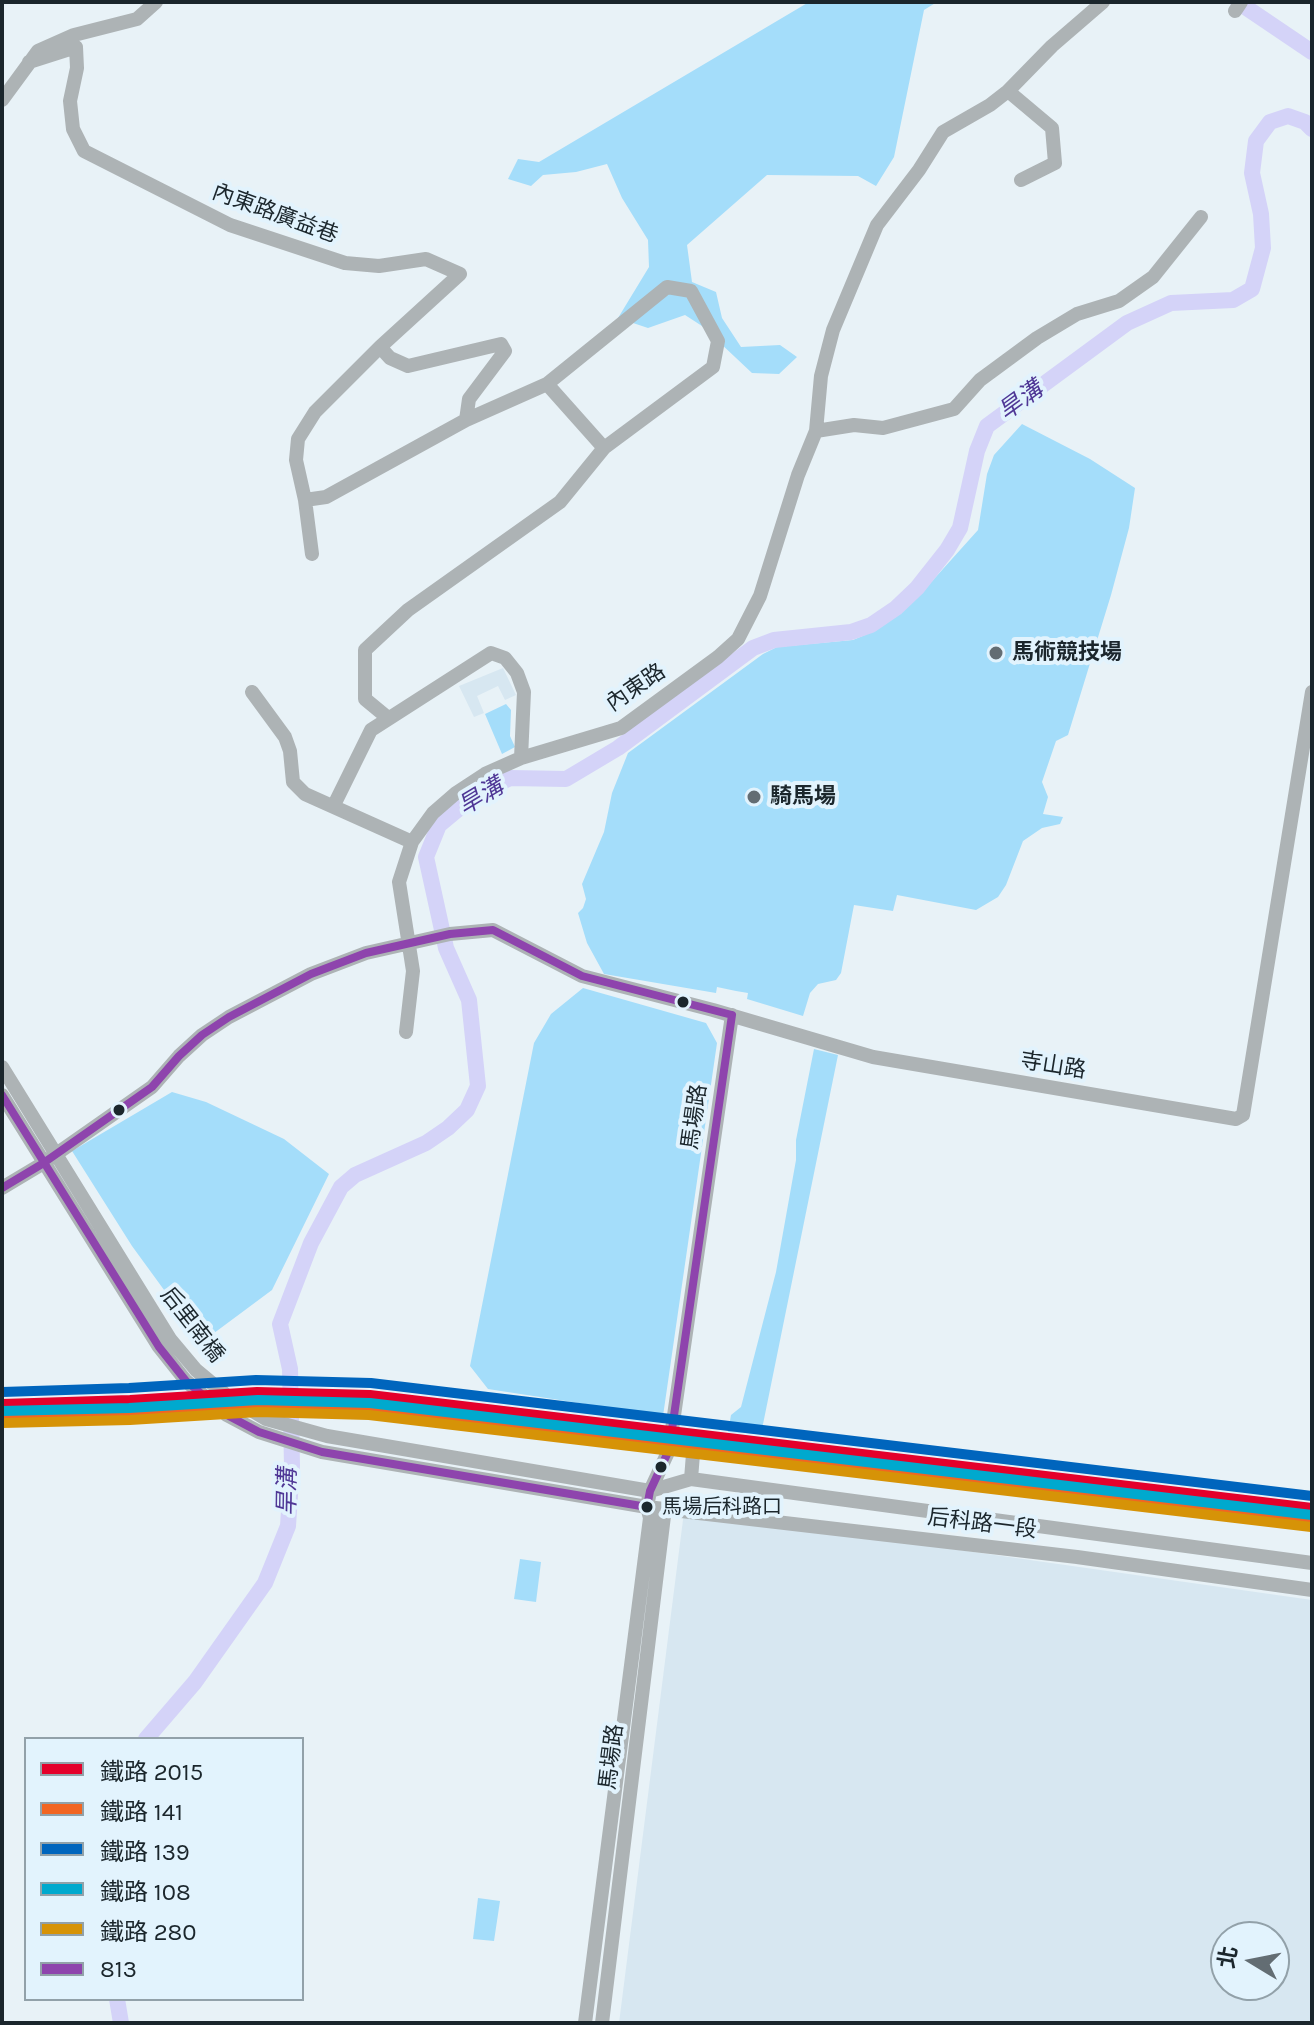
<!DOCTYPE html>
<meta charset="utf-8">
<style>
body{margin:0}
#map{position:relative;width:1314px;height:2025px;overflow:hidden;background:#e8f2f7;font-family:Karla,"Noto Sans TC",sans-serif}
canvas{display:block}
.frame{position:absolute;inset:0;border:4px solid #1b262c;pointer-events:none}
.legend{position:absolute;left:24px;top:1737px;width:280px;height:264px;box-sizing:border-box;background:#e2f3fd;border:2px solid #92a1a9;margin:0;padding:10px 14px;list-style:none;font-size:24px;color:#1b262c}
.legend li{display:flex;align-items:center;gap:16px;height:40px}
.legend b{width:40px;border:2px solid #92a1a9}
.north{position:absolute;left:1210px;top:1921px;width:80px;height:80px;box-sizing:border-box;background:#e2f3fd;border:2px solid #92a1a9;border-radius:50%;rotate:280deg;font-size:22px;font-weight:700;line-height:32px;text-align:center;color:#1b262c}
.north::after{content:'';display:block;margin:auto;width:28px;height:36px;background:#636d73;clip-path:polygon(50% 0,100% 100%,50% 72%,0 100%)}
</style>
<div id="map">
<canvas width="1314" height="2025"></canvas>
<div class="frame"></div>
<ul class="legend">
<li><b style="height:10px;background:#e4002b"></b>鐵路 2015</li>
<li><b style="height:10px;background:#f26522"></b>鐵路 141</li>
<li><b style="height:10px;background:#0065bd"></b>鐵路 139</li>
<li><b style="height:10px;background:#00a9ce"></b>鐵路 108</li>
<li><b style="height:10px;background:#d69307"></b>鐵路 280</li>
<li><b style="height:10px;background:#8e44ad"></b>813</li>
</ul>
<div class="north">北</div>
</div>
<script>
const ctx = document.querySelector('canvas').getContext('2d');
ctx.lineJoin = 'round';
function paint(path, color) { ctx.fillStyle = color; ctx.fill(path, 'evenodd'); }
const toPath = rows => new Path2D(rows.map(r => 'M' + r).join(''));
function stroke(path, color, width, dash) { ctx.strokeStyle = color; ctx.lineWidth = width; ctx.lineCap = dash ? 'butt' : 'round'; ctx.setLineDash(dash || []); ctx.stroke(path); }
function drawText(font, color, halo, rows, align = 'center') {
  ctx.font = font + ' Karla,"Noto Sans TC",sans-serif'; ctx.lineWidth = 8; ctx.setLineDash([]); ctx.textBaseline = 'middle'; ctx.strokeStyle = halo; ctx.fillStyle = color; for (const [text, x, y, turn = 0] of rows) {
    ctx.save(); ctx.translate(x, y); ctx.rotate((+turn || 0) * Math.PI / 180); ctx.textAlign = isNaN(turn) ? turn : align; if (halo) ctx.strokeText(text, 0, 0); ctx.fillText(text, 0, 0); ctx.restore();
  }
}
paint(toPath([
 [503,668,516,695,505,700,498,686,477,696,484,713,474,717,459,686],
 [699,1505,832,1524,889,1540,1312,1600,1312,2023,619,2023,684,1512,690,1507],
 [1226,1937,1274,1937,1274,1985,1226,1985]
]), '#d7e7f1');
paint(toPath([
 [809,2,937,2,924,10,894,157,876,186,858,176,767,175,687,245,692,282,716,292,722,318,741,347,780,345,797,357,779,374,752,373,702,326,685,315,648,328,618,318,649,267,648,240,622,198,607,164,576,172,543,175,531,186,508,179,518,159,539,162],
 [1022,424,1090,459,1135,488,1129,528,1111,595,1068,735,1056,741,1042,782,1048,797,1043,814,1063,817,1060,824,1042,828,1023,841,1006,885,998,897,976,910,897,895,893,911,854,905,841,973,836,980,818,984,810,993,803,1016,747,999,748,993,736,991,717,987,716,993,604,974,587,943,578,913,583,908,586,899,582,884,604,832,612,793,628,753,763,654,777,647,853,640,872,632,916,599,978,530,987,474,994,455],
 [506,704,511,710,510,736,515,747,502,754,485,714],
 [583,988,706,1023,717,1043,663,1416,488,1389,470,1366,534,1043,551,1014],
 [814,1049,838,1055,761,1434,728,1432,731,1415,741,1407,776,1272,796,1160,796,1140],
 [172,1092,206,1102,284,1139,329,1174,272,1290,202,1342,132,1246,72,1151],
 [520,1559,541,1562,536,1602,514,1599],
 [478,1898,500,1901,494,1941,473,1939]
]), '#a4ddfa');
stroke(toPath([
 [1238,2,1312,52],
 [146,1739,195,1682,265,1583,288,1526,292,1465,290,1369,280,1324,311,1243,341,1187,355,1175,426,1143,448,1128,467,1110,478,1086,469,1000,446,948,426,857,439,825,475,795,510,778,566,779,618,748,753,648,774,640,851,632,871,625,896,608,917,588,947,550,960,528,977,451,987,426,1127,323,1171,303,1233,300,1252,289,1263,248,1261,214,1252,173,1256,141,1270,122,1288,116,1305,122,1312,129],
 [117,1999,121,2023]
]), '#d4d3f8', 16);
stroke(toPath([
 [1235,11,1241,2],
 [29,62,76,47,77,68,70,101,73,129,84,151,230,225,345,263,379,266,426,259,460,274,380,347,315,412,298,439,296,460,305,500,326,497,466,420,547,384,667,287,691,291,718,341,713,367,604,448,560,502,408,610,365,650,365,699,388,718],
 [1008,91,1052,128,1055,163,1021,180],
 [2,100,38,51,74,35,137,19,156,2],
 [380,347,390,358,408,366,501,344,505,351,469,399,466,420],
 [547,384,604,448],
 [816,431,854,425,883,428,954,409,980,380,1037,338,1077,314,1119,301,1153,277,1201,217],
 [305,500,312,554],
 [252,692,285,737,290,751,293,782,305,794,412,842],
 [334,805,371,730,491,653,505,658,517,673,524,692,521,758],
 [406,1032,413,971,399,882,412,842,433,813,456,793,485,774,521,758,621,728,718,657,738,639,760,596,798,475,816,431,821,376,833,330,877,225,919,170,943,132,990,105,1008,91,1052,46,1103,2],
 [2,1188,42,1164,152,1087,179,1056,202,1035,229,1017,311,974,366,953,450,934,493,930,582,976,713,1010,873,1057,1236,1119,1243,1115,1312,692],
 [691,1479,693,1454],
 [650,1491,691,1479,1312,1563],
 [647,1507,1077,1557,1312,1590],
 [585,2023,650,1518,647,1507,650,1491,669,1450,732,1015],
 [602,2023,664,1516,649,1508]
]), '#adb3b5', 14);
stroke(toPath([
 [2,1067,170,1339,196,1370,226,1395,266,1419,327,1436,650,1491],
 [2,1095,159,1347,186,1381,227,1415,259,1432,322,1452,647,1507]
]), '#adb3b5', 14);
stroke(toPath([
 [2,1095,159,1347,186,1381,227,1415,259,1432,322,1452,647,1507,650,1491,669,1450,732,1015],
 [2,1188,42,1164,152,1087,179,1056,202,1035,229,1017,311,974,366,953,450,934,493,930,582,976,732,1015]
]), '#8e44ad', 8);
stroke(toPath([
 [2,1404,130,1400,257,1392,370,1395,1312,1508]
]), '#e4002b', 10);
stroke(toPath([
 [2,1416,130,1412,257,1404,369,1407,1311,1520]
]), '#f26522', 10);
stroke(toPath([
 [2,1392,129,1388,256,1380,371,1383,1312,1496]
]), '#0065bd', 10);
stroke(toPath([
 [2,1411,129,1408,258,1400,370,1403,1312,1515]
]), '#00a9ce', 10);
stroke(toPath([
 [2,1423,130,1420,258,1412,369,1415,1311,1527]
]), '#d69307', 10);
for (const [x, y, r, color] of [
 [996,653,8,"#636d73"],
 [754,797,8,"#636d73"],
 [683,1002,7,"#1b262c"],
 [119,1110,7,"#1b262c"],
 [661,1467,7,"#1b262c"],
 [647,1507,7,"#1b262c"]
]) { const dot = new Path2D(); dot.arc(x, y, r, 0, 2 * Math.PI); ctx.fillStyle = color; ctx.fill(dot); stroke(dot, '#e2f3fd', 3); }
drawText('20px', '#1b262c', '#e2f3fd', [
 ["馬場后科路口",662,1507]
], 'left');
drawText('22px', '#1b262c', '#e2f3fd', [
 ["內東路廣益巷",275,214,20],
 ["內東路",636,688,-34],
 ["寺山路",1053,1066,9],
 ["馬場路",695,1117,-82],
 ["后里南橋",192,1325,52],
 ["后科路一段",982,1524,7],
 ["馬場路",612,1757,-83]
]);
drawText('bold 22px', '#1b262c', '#e2f3fd', [
 ["馬術競技場",1012,653],
 ["騎馬場",770,797]
], 'left');
drawText('italic 24px', '#4f3796', '#e2f3fd', [
 ["旱溝",1021,401,-36],
 ["旱溝",481,797,-31],
 ["旱溝",288,1492,-89]
]);
</script>
